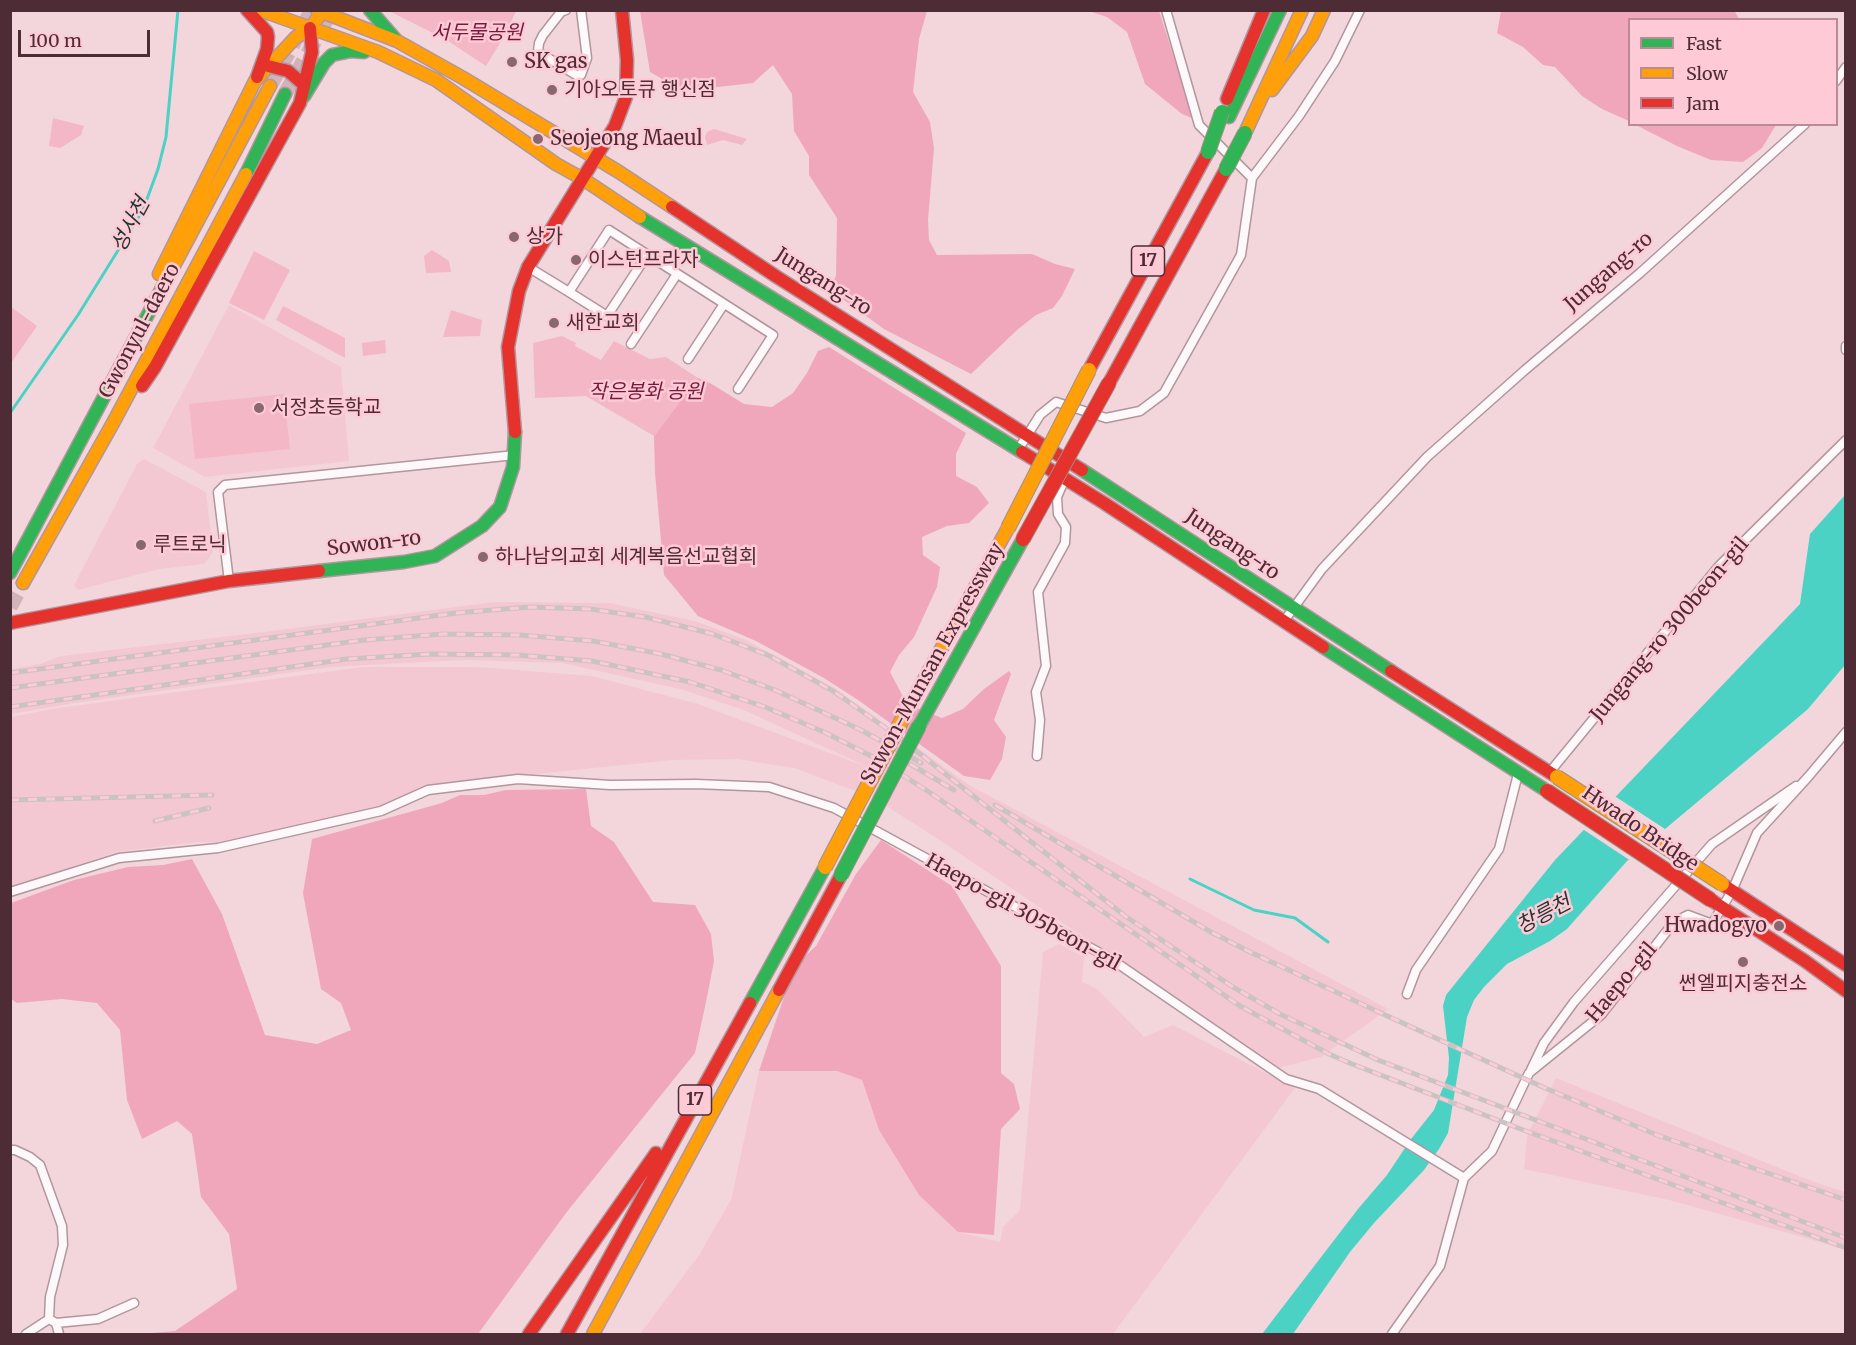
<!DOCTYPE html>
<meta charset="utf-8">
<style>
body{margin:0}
#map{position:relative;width:1856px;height:1345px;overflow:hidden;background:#f2d6dc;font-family:Merriweather,serif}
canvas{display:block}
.frame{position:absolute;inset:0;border:12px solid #4e2c35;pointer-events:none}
.legend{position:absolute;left:1628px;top:18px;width:210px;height:108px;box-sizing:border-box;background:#fecad6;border:2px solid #b88b96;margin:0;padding:8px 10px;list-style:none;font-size:18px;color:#4e2c35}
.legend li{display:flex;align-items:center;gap:12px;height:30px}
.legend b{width:30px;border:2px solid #b88b96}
.scale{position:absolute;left:18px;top:30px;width:132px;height:27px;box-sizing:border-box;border:3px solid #4e2c35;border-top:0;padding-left:8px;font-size:18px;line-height:21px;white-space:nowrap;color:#4e2c35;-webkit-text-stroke:4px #fecad6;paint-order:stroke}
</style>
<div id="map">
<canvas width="1856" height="1345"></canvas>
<div class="frame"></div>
<ul class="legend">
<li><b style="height:8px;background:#30b455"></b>Fast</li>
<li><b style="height:8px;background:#ff9f0a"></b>Slow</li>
<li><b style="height:8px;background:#e5322d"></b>Jam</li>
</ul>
<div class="scale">100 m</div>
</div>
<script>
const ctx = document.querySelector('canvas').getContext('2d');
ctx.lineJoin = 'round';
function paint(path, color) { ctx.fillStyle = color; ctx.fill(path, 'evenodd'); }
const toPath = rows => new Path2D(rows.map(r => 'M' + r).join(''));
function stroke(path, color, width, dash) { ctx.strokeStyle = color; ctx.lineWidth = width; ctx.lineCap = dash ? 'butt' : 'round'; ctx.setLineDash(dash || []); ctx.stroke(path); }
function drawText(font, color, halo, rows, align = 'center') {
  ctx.font = font + ' Merriweather,"Noto Sans KR",serif'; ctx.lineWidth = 5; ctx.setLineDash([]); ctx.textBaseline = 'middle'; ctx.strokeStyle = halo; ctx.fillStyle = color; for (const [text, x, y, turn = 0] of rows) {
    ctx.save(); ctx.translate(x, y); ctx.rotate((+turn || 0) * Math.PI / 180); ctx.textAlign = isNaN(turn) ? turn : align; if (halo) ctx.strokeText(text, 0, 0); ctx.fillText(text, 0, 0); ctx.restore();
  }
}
paint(toPath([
 [229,305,341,367,349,461,205,477,153,448],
 [144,459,206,492,213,552,204,564,159,569,78,590,74,585,137,464],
 [494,602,609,603,695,621,744,639,836,689,969,785,1388,1009,1321,1057,1278,1068,944,843,874,798,794,768,737,759,672,760,428,785,381,806,221,842,197,842,116,852,11,887,11,717,51,709,363,667,478,667,592,676,698,704,870,768,744,710,680,689,562,663,462,660,330,667,75,703,11,714,11,669,40,664,61,656,264,632],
 [1059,944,1084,957,1082,982,1097,989,1144,1037,1173,1025,1295,1088,1113,1334,640,1334,699,1255,731,1200,759,1071,837,1071,862,1080,879,1130,958,1232,1000,1242,1003,1227,1020,1210,1043,952],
 [1556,1078,1814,1182,1845,1192,1845,1249,1669,1200,1524,1169,1527,1136]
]), '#f4c8d2');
paint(toPath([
 [389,11,516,11,505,35,486,66,445,39],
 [53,118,84,126,81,135,60,148,49,146],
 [714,129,747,139,742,145,723,140,707,145,705,137,707,132],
 [432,250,449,261,451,272,426,273,424,256],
 [254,251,290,270,264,320,229,303],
 [283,306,345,338,345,358,276,320],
 [11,307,37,326,11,363],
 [451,310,482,320,480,336,443,337],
 [562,336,576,343,575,346,601,360,614,341,650,359,666,357,698,378,654,436,586,396,535,398,533,343],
 [385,340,386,353,363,356,362,343],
 [284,394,290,449,195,459,189,404]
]), '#f3b7c6');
paint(toPath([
 [1734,10,1739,19,1630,20,1629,121,1602,109,1582,96,1555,67,1543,65,1523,47,1497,33,1501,11],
 [640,11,927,11,919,39,913,92,930,122,934,148,928,220,929,240,937,255,1032,254,1055,264,1075,269,1062,296,1053,308,1036,315,1017,330,971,374,884,329,829,289,836,276,837,218,809,175,809,156,794,131,792,94,773,65,753,83,683,91,650,72],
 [1089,11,1159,11,1194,119,1182,114,1145,84,1127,32,1107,17],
 [1636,125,1635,125,1776,125,1762,148,1743,162,1711,160,1677,146],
 [829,347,966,433,956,454,956,476,977,487,989,503,969,523,947,526,922,537,923,555,940,567,937,587,914,637,899,655,890,672,907,704,942,718,963,709,984,689,1009,671,1011,674,994,720,1006,737,1002,759,990,780,964,776,858,700,824,678,756,641,698,616,664,575,655,473,654,436,698,378,710,383,744,404,772,407,793,393,807,373,818,351],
 [586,789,591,826,614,842,653,902,695,905,711,934,714,961,706,1002,695,1053,566,1213,478,1334,139,1334,175,1331,237,1289,229,1234,201,1197,192,1134,177,1121,142,1139,127,1100,120,1030,97,1003,62,999,17,1003,11,999,11,903,74,880,128,867,163,865,192,859,222,914,265,1035,317,1044,351,1030,341,1003,321,989,303,893,312,839,442,803,460,795,484,795,506,790],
 [881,840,952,886,1001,966,1001,1073,1014,1084,1020,1109,1001,1129,994,1235,958,1232,919,1195,879,1130,862,1080,837,1071,759,1071,786,991,803,958,816,946,856,874]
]), '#f0a7bc');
paint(toPath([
 [1845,495,1845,665,1808,709,1627,861,1567,929,1550,941,1507,964,1484,987,1474,1000,1467,1017,1448,1133,1439,1149,1424,1170,1374,1223,1350,1252,1293,1334,1262,1334,1358,1209,1387,1175,1411,1139,1434,1110,1448,1075,1449,1058,1443,1006,1446,995,1555,860,1800,604,1810,534]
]), '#4cd2c5');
paint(toPath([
 [1613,795,1668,831,1631,861,1581,828]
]), '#f2d6dc');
stroke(toPath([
 [10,413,78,315,143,210,158,169,166,137,178,10],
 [1190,879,1254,910,1295,918,1328,942]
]), '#4cd2c5', 3);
stroke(toPath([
 [270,86,312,10],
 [285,94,332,10],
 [10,607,23,583]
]), '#d1b4bb', 15, [15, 8]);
const street = toPath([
 [566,10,561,12,543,35,539,43,538,52,578,76,581,75,587,58,581,10],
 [1166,10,1199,125,1252,178],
 [1836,81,1846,67],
 [528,267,569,292,609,230,773,335,738,389],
 [569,292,607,316,647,255],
 [631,344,677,274],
 [1846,346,1846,350],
 [688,359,724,304],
 [1018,450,1040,415,1056,402,1106,418,1140,411,1164,393,1241,255,1252,178,1299,116,1335,61,1360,10],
 [229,581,218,492,225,485,515,455],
 [1284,621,1322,569,1427,457,1525,370,1640,273,1805,124],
 [1037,756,1040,720,1036,692,1046,666,1038,592,1065,543,1066,527,1058,514,1057,497,1065,479],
 [1549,773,1719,566,1846,440],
 [10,892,119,858,218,848,381,811,428,790,518,779,610,785,696,784,769,787,834,808,1111,959,1286,1079,1319,1089,1464,1178],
 [1407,994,1416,970,1499,849,1518,774],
 [1531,1070,1544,1043,1574,1002,1712,844,1796,786],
 [10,1150,15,1150,30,1157,40,1165,62,1226,63,1245,50,1297,49,1319],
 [56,1323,59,1334],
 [26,1334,49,1319,56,1323,98,1319,134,1303],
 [1392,1334,1440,1266,1464,1178,1492,1151,1529,1073,1601,1015,1674,922,1688,915,1712,924,1732,891,1757,833,1808,777,1846,732]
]);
const fast = toPath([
 [370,10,396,40],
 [304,96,324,63,332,55,351,51,364,52],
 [1229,117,1280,10],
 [246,174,285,94],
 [640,217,1022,452],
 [1082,470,1391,671],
 [319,571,404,562,435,556,482,526,500,507,513,467,515,432],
 [10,573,162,288],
 [1323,647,1547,791],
 [919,726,1023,539],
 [750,1003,825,867]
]);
const slow = toPath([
 [260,10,378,52,436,80,556,164,583,179,640,217],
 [317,10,397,41,463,78,619,172,672,207],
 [1272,90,1312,36,1324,10],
 [1245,133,1302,10],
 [159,274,255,81,295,38,310,28,324,10],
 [162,288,270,86],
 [23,583,113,423,246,174],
 [903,718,1008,528],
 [593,1334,779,990]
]);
const jam = toPath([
 [247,10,267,32,268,37,267,49,257,77],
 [268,66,288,71,303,84],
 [1227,99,1264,10],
 [672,207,777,277,1082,470],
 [1089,370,1208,152],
 [1109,383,1226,169],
 [142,386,155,367,300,103,312,52,310,28],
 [515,432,508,347,519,291,528,267,615,126,626,97,627,60,622,10],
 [1022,452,1104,503,1323,647],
 [10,623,229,581,319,571],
 [1391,671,1557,777],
 [1722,884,1846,965],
 [1711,900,1805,961,1846,991],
 [779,990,841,875],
 [529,1334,656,1153],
 [567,1334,750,1003]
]);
stroke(street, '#b1969d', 11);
stroke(fast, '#b1969d', 15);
stroke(slow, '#b1969d', 15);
stroke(jam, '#b1969d', 15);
stroke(street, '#fdf9fa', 8);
stroke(fast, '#30b455', 12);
stroke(slow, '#ff9f0a', 12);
stroke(jam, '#e5322d', 12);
const rail = toPath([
 [10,673,456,613,530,607,590,609,645,617,713,634,770,656,833,691,900,738,1125,916,1233,987,1280,1014,1378,1060,1846,1238],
 [10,688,364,640,444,634,519,635,593,641,661,654,721,670,775,690,861,730,921,763],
 [10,707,347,659,431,654,517,655,592,661,690,682,765,707,824,732,881,761,932,794,1240,1006,1329,1054,1352,1064,1526,1131,1846,1248],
 [910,764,954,790],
 [10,800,212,795],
 [995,805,1211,932,1248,951,1383,1014,1545,1088,1657,1135,1846,1200],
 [155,821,209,808]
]);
stroke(rail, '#cbc2c4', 5);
stroke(rail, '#fecad6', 3, [9]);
const fastBridge = toPath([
 [1208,152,1222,112],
 [1226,169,1245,133],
 [841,875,919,726]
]);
const slowBridge = toPath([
 [1008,528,1089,370],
 [1557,777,1722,884],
 [825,867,903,718]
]);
const jamBridge = toPath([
 [1023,539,1109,383],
 [1547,791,1711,900]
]);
stroke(fastBridge, '#9e9287', 16, []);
stroke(slowBridge, '#9e9287', 16, []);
stroke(jamBridge, '#9e9287', 16, []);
stroke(fastBridge, '#30b455', 14);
stroke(slowBridge, '#ff9f0a', 14);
stroke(jamBridge, '#e5322d', 14);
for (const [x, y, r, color] of [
 [512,62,6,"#87686f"],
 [552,90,6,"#87686f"],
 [538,139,6,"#87686f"],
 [514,237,6,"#87686f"],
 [576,260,6,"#87686f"],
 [554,323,6,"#87686f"],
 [259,408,6,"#87686f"],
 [141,545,6,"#87686f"],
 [483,557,6,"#87686f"],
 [1779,926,6,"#87686f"],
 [1743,962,6,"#87686f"]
]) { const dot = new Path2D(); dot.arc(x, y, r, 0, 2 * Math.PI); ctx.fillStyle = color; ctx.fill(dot); stroke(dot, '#fecad6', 2); }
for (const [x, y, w] of [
 [1148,261,33],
 [695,1100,33]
]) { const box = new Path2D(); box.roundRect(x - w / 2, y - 15, w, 30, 4.5); ctx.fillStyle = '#fecad6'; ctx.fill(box); stroke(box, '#4e2c35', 1.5); }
drawText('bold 18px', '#4e2c35', null, [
 ["17",1148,261],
 ["17",695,1100]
]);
drawText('italic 20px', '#79183f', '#fecad6', [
 ["서두물공원",477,33],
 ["작은봉화 공원",646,392]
]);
drawText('20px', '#4e2c35', '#fecad6', [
 ["SK gas",524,62],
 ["기아오토큐 행신점",564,90],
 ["Seojeong Maeul",550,139],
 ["상가",526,237],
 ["이스턴프라자",588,260],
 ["새한교회",566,323],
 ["서정초등학교",271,408],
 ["루트로닉",153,545],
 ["하나남의교회 세계복음선교협회",495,557],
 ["Hwadogyo",1767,926,"right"],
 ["썬엘피지충전소",1743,984,"center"]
], 'left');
drawText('20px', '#4e2c35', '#fecad6', [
 ["Jungang-ro",1609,272,-41],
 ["Jungang-ro",823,282,32],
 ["Gwonyul-daero",140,331,-62],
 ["Sowon-ro",374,544,-7],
 ["Jungang-ro",1232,545,34],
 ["Jungang-ro 300beon-gil",1670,630,-50],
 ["Suwon-Munsan Expressway",933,664,-61],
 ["Hwado Bridge",1640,829,34],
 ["Haepo-gil 305beon-gil",1023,913,29],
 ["Haepo-gil",1622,983,-50]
]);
drawText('italic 21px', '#1c3632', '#fecad6', [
 ["성사천",131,225,-62],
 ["창릉천",1544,915,-28]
]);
</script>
